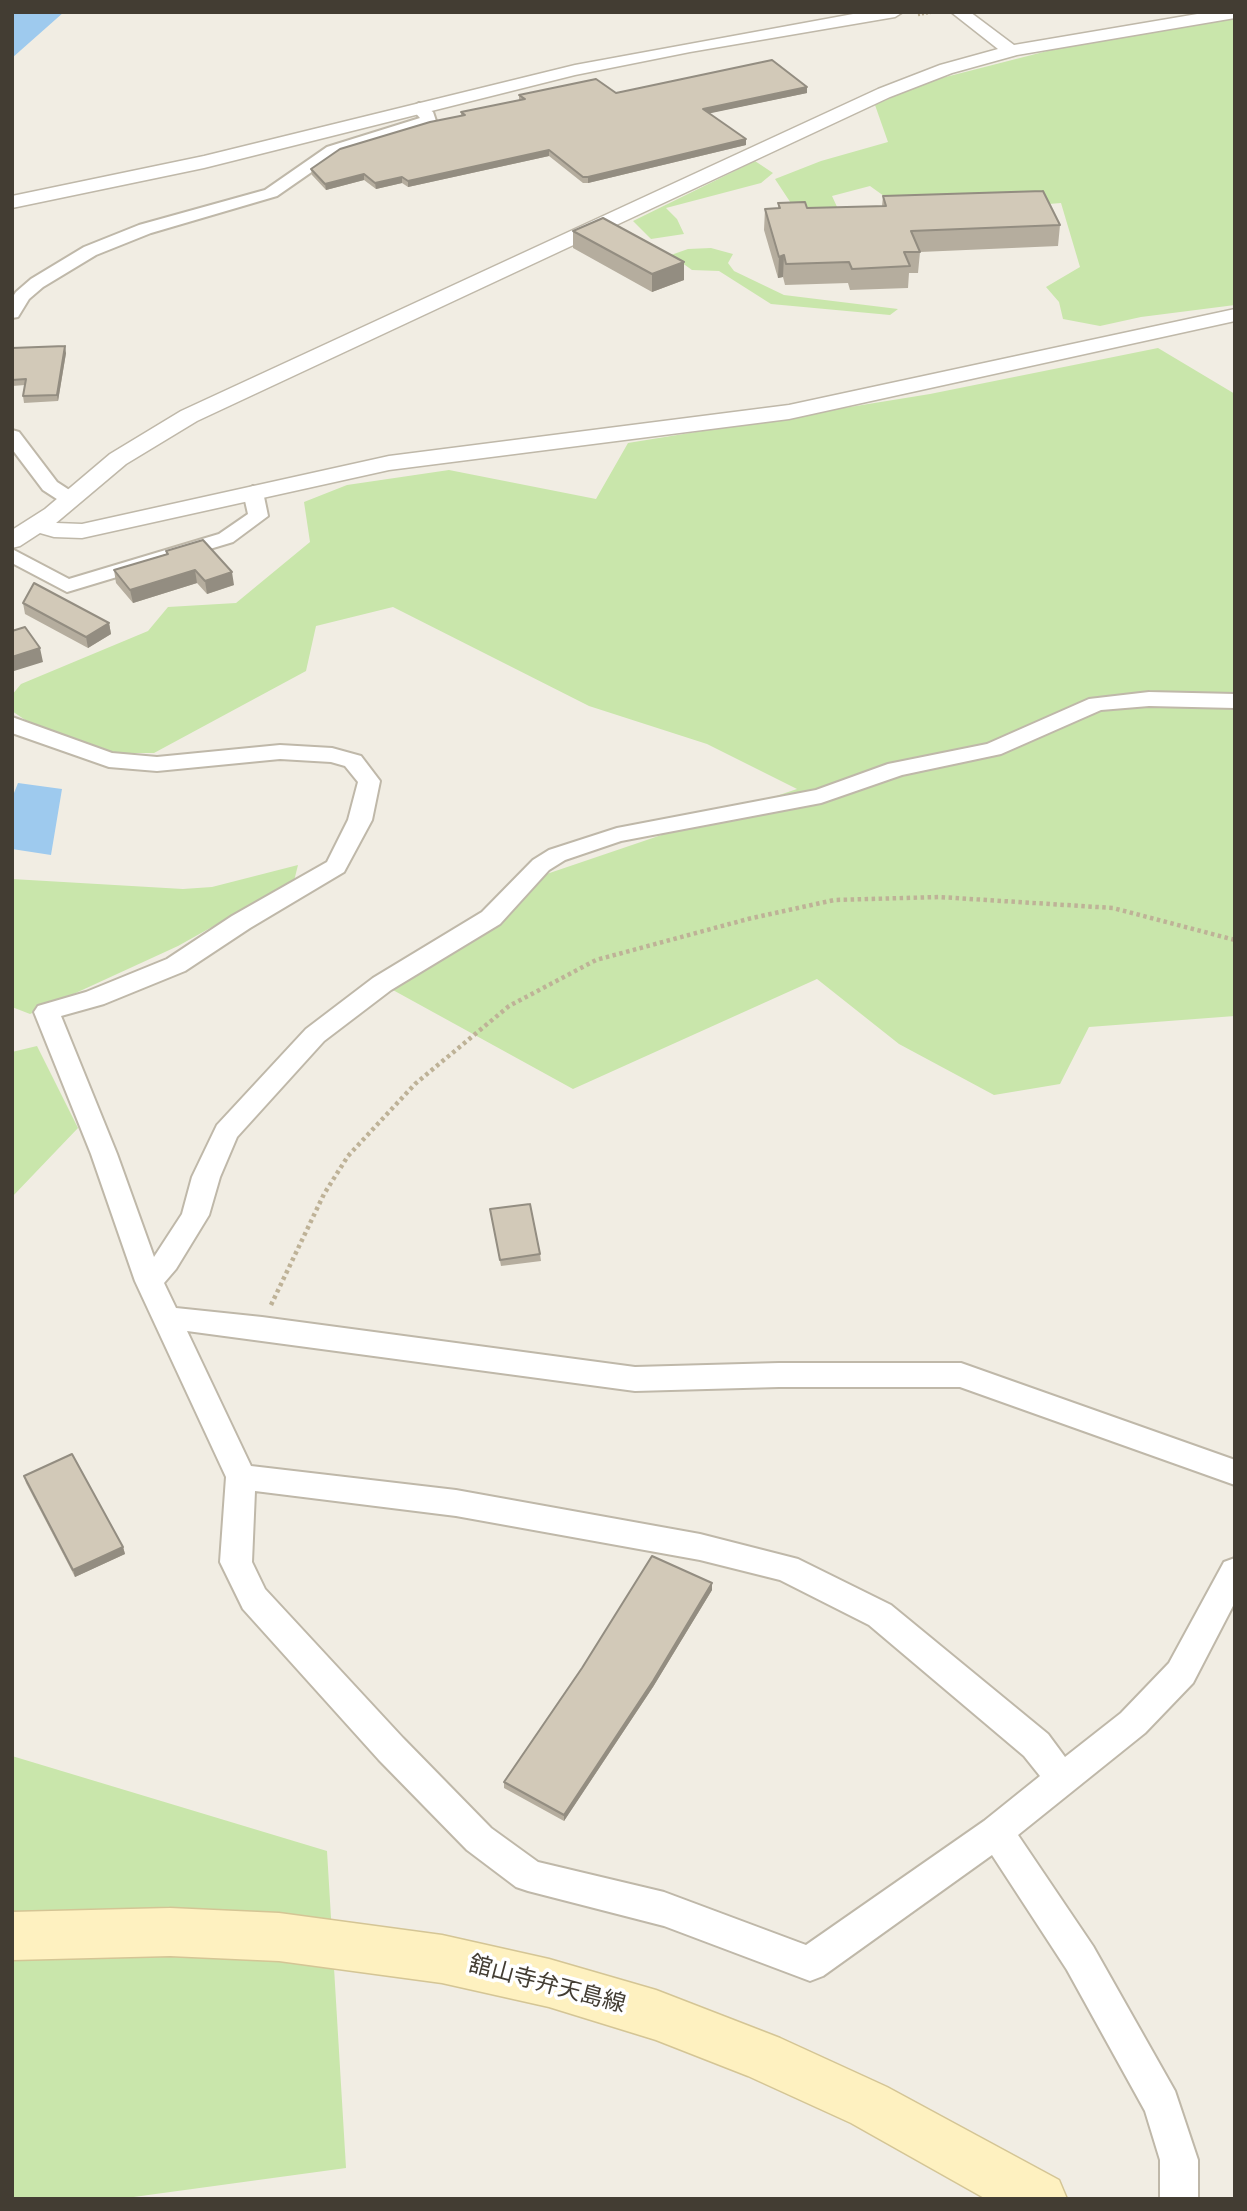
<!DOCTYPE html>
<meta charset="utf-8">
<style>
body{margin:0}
#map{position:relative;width:1247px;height:2211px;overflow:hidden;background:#f1ede3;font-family:"Fira Sans",sans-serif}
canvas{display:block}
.frame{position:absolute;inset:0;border:14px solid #433d33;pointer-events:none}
</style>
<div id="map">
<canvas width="1247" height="2211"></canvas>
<div class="frame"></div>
</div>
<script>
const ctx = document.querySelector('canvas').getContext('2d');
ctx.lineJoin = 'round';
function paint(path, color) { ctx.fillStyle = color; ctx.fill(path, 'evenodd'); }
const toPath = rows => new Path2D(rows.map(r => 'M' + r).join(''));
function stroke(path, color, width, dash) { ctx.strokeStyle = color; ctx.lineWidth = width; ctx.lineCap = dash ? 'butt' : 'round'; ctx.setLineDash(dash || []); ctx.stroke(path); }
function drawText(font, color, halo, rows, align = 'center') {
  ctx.font = font + ' "Fira Sans","Noto Sans JP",sans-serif'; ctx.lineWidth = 7; ctx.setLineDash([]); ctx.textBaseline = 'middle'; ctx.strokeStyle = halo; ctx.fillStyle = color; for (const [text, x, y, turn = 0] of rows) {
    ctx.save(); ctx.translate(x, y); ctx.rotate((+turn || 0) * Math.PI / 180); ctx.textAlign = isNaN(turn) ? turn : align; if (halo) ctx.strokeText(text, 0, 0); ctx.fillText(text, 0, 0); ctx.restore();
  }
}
paint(toPath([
 [1235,17,1235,305,1141,317,1100,326,1063,319,1059,302,1046,287,1080,267,1061,203,974,210,902,209,870,186,832,196,844,222,804,223,775,179,821,161,888,142,875,105,926,82,1059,48],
 [755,161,773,173,761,183,666,208,677,219,684,234,651,239,633,221],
 [711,248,733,254,728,263,734,271,784,295,898,309,890,315,771,304,719,271,692,270,671,255,688,249],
 [1158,348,1235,394,1235,1016,1089,1027,1060,1084,994,1095,899,1044,817,979,573,1089,382,984,526,881,797,789,707,744,589,706,393,607,316,626,306,671,154,753,74,753,12,711,12,695,21,684,148,631,168,607,236,603,310,542,304,502,347,485,449,470,596,499,628,443,930,394],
 [298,865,294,881,178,946,30,1014,12,1007,12,879,183,889,212,887],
 [37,1046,78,1128,12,1197,12,1052],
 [12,1756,327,1851,346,2168,119,2199,12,2199]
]), '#c9e6ab');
paint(toPath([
 [12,12,64,12,12,58],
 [18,783,62,789,51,855,12,849,12,798]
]), '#9ecaee');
const minor = toPath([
 [419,103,433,112,436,121,433,124,339,153,277,196,151,233,96,255,43,287,29,299,18,317,12,318,12,298,16,292,31,279,84,247,139,225,265,190,327,147,420,118,411,108,419,103],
 [12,430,19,432,57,482,77,495,80,499,77,503,63,503,43,490,12,449,12,430],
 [253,486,263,492,268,516,233,542,67,592,12,563,12,549,69,579,219,534,248,514,243,492,253,486],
 [1149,692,1235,694,1235,708,1149,706,1101,710,1001,754,902,775,821,803,621,841,565,860,549,870,500,924,391,990,324,1041,237,1137,220,1177,209,1215,176,1269,164,1283,176,1308,262,1317,635,1367,779,1363,961,1363,1235,1460,1235,1485,960,1387,779,1387,635,1391,187,1331,251,1466,456,1490,700,1534,798,1559,891,1605,1048,1734,1065,1757,1121,1713,1169,1663,1224,1562,1235,1558,1235,1602,1193,1683,1145,1733,1018,1835,1093,1946,1175,2091,1198,2160,1198,2199,1160,2199,1160,2160,1145,2111,1067,1970,992,1855,823,1976,810,1981,664,1926,528,1891,516,1887,467,1850,379,1760,243,1609,220,1562,226,1477,135,1281,91,1154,34,1012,38,1006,86,992,167,959,232,916,327,862,348,820,358,782,345,766,331,762,280,759,157,771,109,767,12,733,12,717,112,753,157,757,280,745,332,748,361,756,380,781,372,820,344,872,250,928,185,971,104,1004,61,1016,117,1154,154,1257,182,1214,192,1177,217,1125,306,1029,373,978,482,912,533,860,549,850,617,828,816,790,888,764,987,744,1089,699,1149,692],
 [255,1491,456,1516,700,1560,780,1580,869,1625,1024,1756,1040,1776,984,1821,806,1945,664,1892,538,1862,491,1828,403,1738,265,1589,252,1562,255,1491]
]);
const tertiary = toPath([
 [864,12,903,12,895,17,690,52,575,75,204,168,12,208,12,196,204,156,575,65,864,12],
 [951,12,970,12,1014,45,1209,12,1235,12,1235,18,1017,55,952,73,890,97,197,421,126,464,56,523,82,524,389,456,789,405,1235,309,1235,321,789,419,389,470,82,538,54,537,40,533,20,546,12,548,12,530,45,509,110,454,181,411,878,89,940,65,998,49,951,12]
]);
const secondary = toPath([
 [170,1908,279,1913,442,1935,549,1959,656,1990,780,2038,887,2087,1059,2180,1067,2199,986,2199,851,2123,748,2076,656,2040,549,2007,442,1983,279,1961,170,1956,12,1960,12,1912,170,1908]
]);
stroke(minor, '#bfb8a9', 4);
stroke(tertiary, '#bfb8a9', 3);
stroke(secondary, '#d4c595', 3);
stroke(toPath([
 [918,15,935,12]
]), '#beb297', 2.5, [2, 2]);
stroke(toPath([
 [271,1305,324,1194,348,1156,415,1084,509,1006,596,960,748,919,834,900,939,897,1113,908,1235,940]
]), '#beb297', 4.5, [3.5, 3.5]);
paint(minor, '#fff');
paint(tertiary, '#fff');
paint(secondary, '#fef1c0');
paint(toPath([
 [616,93,807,93,709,113,746,145,588,183,583,183,549,156,408,187,402,183,376,189,364,180,326,190,312,175,311,169,461,116,461,112,519,100,519,95],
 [883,196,1060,225,1058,246,920,252,918,273,909,273,908,288,850,290,848,283,785,285,783,277,778,278,764,230,765,209,778,208,778,203,807,208,882,206],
 [573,231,684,280,652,292,573,248],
 [12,348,66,353,58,401,24,403,23,396,25,385,12,386],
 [166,551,234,585,207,594,197,583,133,603,116,583,114,570,166,554],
 [23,603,109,623,111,634,88,648,25,614],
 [490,1209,540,1254,541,1261,501,1266],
 [24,1476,123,1547,125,1554,75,1577,26,1483],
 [712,1583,712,1590,653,1687,564,1821,504,1788,504,1782]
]), '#b5ad9e');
paint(toPath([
 [807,87,807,93,702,115,703,109],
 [746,139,746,145,588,183,588,177],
 [549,150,549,156,408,187,408,181],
 [364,174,364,180,326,190,325,184],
 [402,177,402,183,376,189,375,183],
 [784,255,783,277,778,278,779,257],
 [684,262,684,280,652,292,652,274],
 [65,346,66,353,58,401,57,395],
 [195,570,197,583,133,603,130,590],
 [232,572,234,585,207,594,205,581],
 [109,623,111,634,88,648,86,637],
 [40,648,43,662,14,671,12,657],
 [123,1547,125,1554,75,1577,73,1570],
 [712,1583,712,1590,653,1687,564,1821,564,1815]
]), '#938d81');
const building = toPath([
 [772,60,807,87,703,109,746,139,588,177,583,177,549,150,408,181,402,177,375,183,364,174,325,184,311,169,340,149,430,122,465,115,461,112,525,99,519,95,596,79,616,93,772,60],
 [1043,191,1060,225,911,231,920,252,904,252,910,266,852,269,849,262,786,264,784,255,779,257,765,209,780,208,778,203,805,202,807,208,886,206,883,196,1043,191],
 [603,218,684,262,652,274,573,231,603,218],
 [65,346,57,395,23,396,26,379,12,380,12,348,65,346],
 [203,540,232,572,205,581,195,570,130,590,114,570,168,554,166,551,203,540],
 [34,583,109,623,86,637,23,603,34,583],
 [25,627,40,648,12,657,12,631,25,627],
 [530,1204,540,1254,500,1260,490,1209,530,1204],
 [72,1454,123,1547,73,1570,24,1476,72,1454],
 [652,1556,712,1583,653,1681,564,1815,504,1782,582,1668,652,1556]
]);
paint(building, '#d2c9b8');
stroke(building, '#938d81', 2);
drawText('23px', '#433d33', '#fff', [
 ["舘山寺弁天島線",547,1985,15]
]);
</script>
